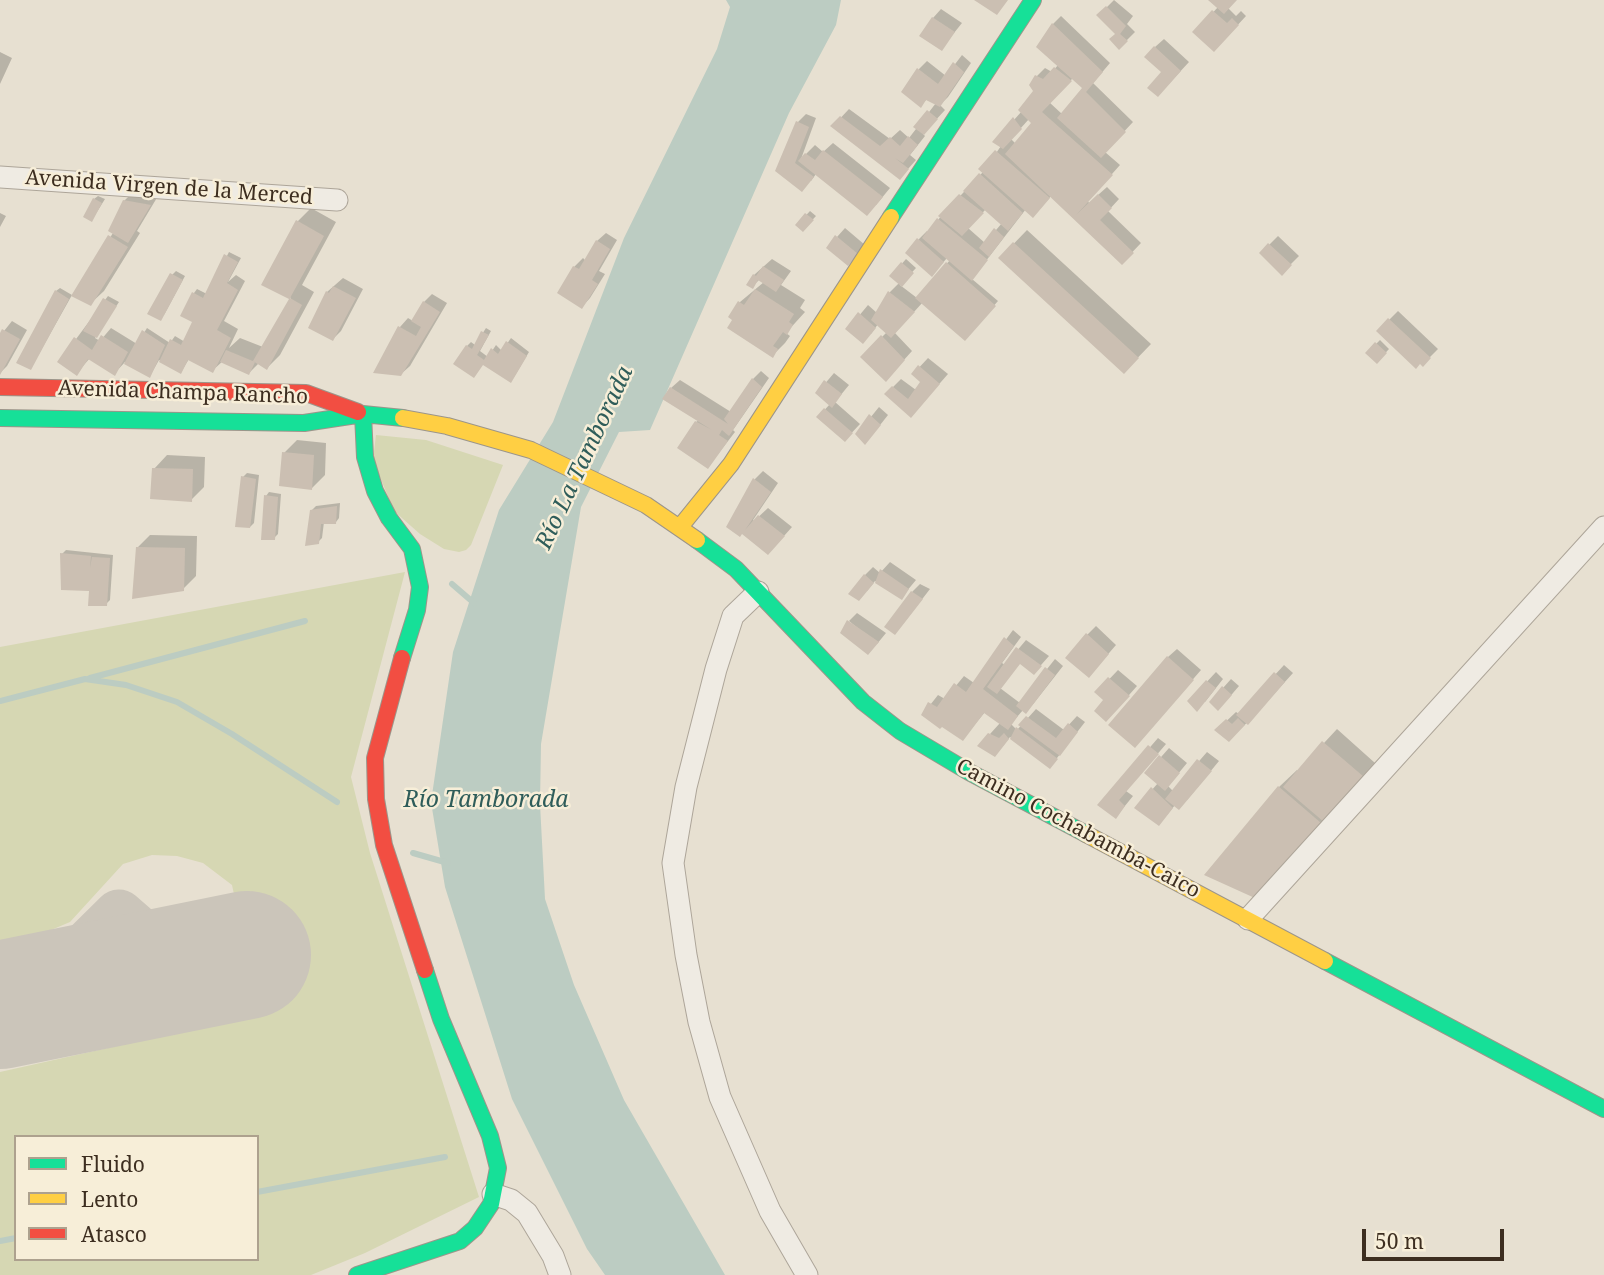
<!DOCTYPE html>
<meta charset="utf-8">
<style>
body{margin:0}
#map{position:relative;width:1604px;height:1275px;overflow:hidden;background:#e7e0d1;font-family:"Noto Serif",serif}
canvas{display:block}
.legend{position:absolute;left:14px;top:1135px;width:245px;height:126px;box-sizing:border-box;background:#f7eed8;border:2px solid #ada18e;margin:0;padding:9px 12px;list-style:none;font-size:21px;color:#3d2e20}
.legend li{display:flex;align-items:center;gap:14px;height:35px}
.legend b{width:35px;border:2px solid #ada18e}
.scale{position:absolute;left:1362px;top:1229px;width:142px;height:32px;box-sizing:border-box;border:4px solid #3d2e20;border-top:0;padding-left:9px;font-size:21px;line-height:24px;white-space:nowrap;color:#3d2e20;-webkit-text-stroke:5px #f7eed8;paint-order:stroke}
</style>
<div id="map">
<canvas width="1604" height="1275"></canvas>
<ul class="legend">
<li><b style="height:9px;background:#16e098"></b>Fluido</li>
<li><b style="height:9px;background:#ffcf43"></b>Lento</li>
<li><b style="height:9px;background:#f24e42"></b>Atasco</li>
</ul>
<div class="scale">50 m</div>
</div>
<script>
const ctx = document.querySelector('canvas').getContext('2d');
ctx.lineJoin = 'round';
function paint(path, color) { ctx.fillStyle = color; ctx.fill(path, 'evenodd'); }
const toPath = rows => new Path2D(rows.map(r => 'M' + r).join(''));
function stroke(path, color, width, dash) { ctx.strokeStyle = color; ctx.lineWidth = width; ctx.lineCap = dash ? 'butt' : 'round'; ctx.setLineDash(dash || []); ctx.stroke(path); }
function drawText(font, color, halo, rows, align = 'center') {
  ctx.font = font + ' "Noto Serif",serif'; ctx.lineWidth = 5; ctx.setLineDash([]); ctx.textBaseline = 'middle'; ctx.strokeStyle = halo; ctx.fillStyle = color; for (const [text, x, y, turn = 0] of rows) {
    ctx.save(); ctx.translate(x, y); ctx.rotate((+turn || 0) * Math.PI / 180); ctx.textAlign = isNaN(turn) ? turn : align; if (halo) ctx.strokeText(text, 0, 0); ctx.fillText(text, 0, 0); ctx.restore();
  }
}
paint(toPath([
 [376,435,426,440,503,465,471,545,466,550,459,552,444,549,420,534,394,511,373,460],
 [405,572,351,777,370,853,479,1197,365,1253,311,1275,0,1275,0,1072,260,1014,232,885,203,863,177,856,152,855,123,864,70,922,44,933,0,943,0,647],
 [16,1137,257,1137,257,1259,16,1259]
]), '#d6d7b3');
paint(toPath([
 [726,0,841,0,836,25,789,113,650,430,619,432,581,507,541,744,540,804,545,899,574,985,624,1100,725,1275,605,1275,587,1249,512,1099,445,887,431,802,453,652,499,510,553,422,624,238,717,49,730,7]
]), '#bcccc2');
paint(toPath([
 [1114,0,1133,16,1127,24,1135,32,1119,48,1117,33,1099,15],
 [1210,0,1236,0,1228,8,1236,16,1241,11,1246,16,1223,41,1195,32,1218,7],
 [941,9,962,23,942,48,933,18],
 [1061,16,1110,63,1093,83,1133,122,1105,152,1120,165,1088,201,1089,203,1107,187,1119,199,1108,211,1141,243,1122,263,1051,196,1046,202,1026,209,972,279,998,301,964,339,923,302,895,333,912,351,894,371,862,357,887,332,878,324,871,334,848,329,868,305,877,313,890,292,899,283,891,276,906,259,916,268,900,285,917,298,950,260,947,258,940,266,918,240,927,231,929,233,941,216,983,172,1001,146,995,141,1022,111,1035,91,1037,76,1045,68,1052,72,1058,65,1053,24],
 [1073,78,1084,88,1062,114,1049,102],
 [1029,119,1033,123,1016,144,1011,139],
 [986,209,1002,223,985,243,968,228],
 [1164,39,1189,62,1166,87,1155,47],
 [0,52,12,58,0,84],
 [962,55,971,63,948,97,940,105,945,110,923,134,925,136,910,155,916,160,908,169,833,126,849,109,890,139,900,130,909,138,936,103,927,99,920,106,919,69,927,61,946,76],
 [806,114,816,118,801,159,815,145,823,152,833,143,890,188,876,205,816,174,811,181,777,170,798,122],
 [133,192,158,196,137,231,140,233,104,291,90,304,73,295,113,233,124,201],
 [98,196,105,199,92,220,94,199],
 [311,208,336,222,302,285,314,292,280,355,267,368,259,363,249,373,223,361,213,370,189,359,181,372,159,360,150,376,125,362,114,374,90,358,76,374,59,362,108,296,119,302,95,338,100,341,111,328,137,344,147,328,170,343,175,336,185,342,194,321,194,293,197,289,207,294,229,252,241,258,228,282,236,275,245,281,224,321,238,329,229,348,240,338,263,347,291,298,264,284,298,221],
 [810,211,816,216,803,230,797,225],
 [0,213,6,216,0,227],
 [845,228,865,245,857,256,837,237],
 [1027,230,1151,344,1124,372,1000,258],
 [606,233,617,240,599,271,605,274,590,298,582,307,574,267,583,258,586,261,597,241],
 [1278,236,1299,256,1282,273,1261,253],
 [772,259,791,271,781,285,805,300,800,308,805,312,786,333,790,336,785,343,772,356,730,317,740,302,764,282,760,279,752,287,754,275],
 [176,271,185,276,164,315,172,275],
 [343,278,363,289,341,331,333,339,327,292],
 [60,288,72,295,31,368,56,291],
 [432,294,447,303,410,366,401,374,376,372,400,327,408,318,413,321,424,302],
 [1398,311,1438,349,1423,364,1378,331],
 [12,321,27,330,7,366,0,373,0,336],
 [486,328,491,331,480,351,488,357,496,345,502,351,511,338,529,352,514,377,483,364,467,346,471,342,475,345],
 [1380,340,1389,349,1377,362,1367,353],
 [928,358,948,374,919,407,886,394,901,379,916,390,922,382,914,373],
 [761,371,769,378,733,430,735,432,708,467,696,422,699,420,671,388,680,380,731,412,753,379],
 [834,373,849,385,835,402,860,424,845,440,818,417,830,404,817,393],
 [879,407,888,415,873,434,857,434],
 [297,440,326,443,325,475,312,488,284,453],
 [167,455,205,457,204,487,191,500,154,469],
 [763,471,778,483,753,520,754,521,768,508,792,527,776,545,729,526,755,479],
 [247,473,259,475,254,523,250,527,243,477],
 [269,492,281,494,278,534,274,538,266,496],
 [340,503,339,518,336,522,324,522,322,538,318,542,312,510,316,506],
 [150,535,197,536,196,576,183,589,137,548],
 [66,550,113,555,110,600,106,604,62,554],
 [890,562,916,580,901,598,875,581,867,591,865,575,873,567,880,573],
 [920,584,930,589,903,624,912,592],
 [857,613,886,633,877,644,849,621],
 [1096,626,1116,645,1097,667,1087,635],
 [1013,630,1021,637,1002,663,1005,665,1026,640,1049,656,1034,673,1021,662,1000,688,1020,703,1055,659,1063,666,1034,703,1026,712,1023,710,1011,724,1017,730,1036,709,1064,730,1077,716,1085,722,1050,767,1010,737,1003,746,990,734,1000,723,985,712,963,739,923,714,938,695,945,699,964,676,974,683],
 [1177,649,1201,670,1143,737,1168,657],
 [1284,665,1293,673,1256,714,1229,740,1217,730,1236,712,1239,714],
 [1118,670,1137,686,1114,712,1097,692],
 [1216,672,1223,679,1205,702,1189,701],
 [1231,679,1239,686,1227,700,1223,688],
 [1337,729,1375,763,1274,879,1279,787,1297,770,1298,771],
 [1158,738,1166,744,1126,791,1133,796,1116,817,1100,805],
 [1169,748,1187,763,1168,786,1173,791,1207,752,1219,761,1187,800,1175,805,1167,815,1136,808,1158,783,1147,773]
]), '#0003');
stroke(toPath([
 [452,584,474,603],
 [90,678,305,621],
 [0,701,85,679,126,685,177,702,232,734,337,802],
 [413,853,448,863],
 [257,1192,445,1157],
 [0,1241,16,1238]
]), '#bcccc2', 6);
stroke(toPath([
 [4,1004,44,989,119,915,142,935]
]), '#cbc5ba', 51);
stroke(toPath([
 [0,1005,247,955]
]), '#cbc5ba', 128);
paint(toPath([
 [974,0,1008,0,997,15],
 [1208,0,1237,0,1224,14],
 [1106,6,1126,26,1120,34,1128,41,1119,50,1109,39,1115,34,1096,15],
 [1212,10,1227,23,1232,18,1239,25,1214,52,1192,32],
 [932,17,955,32,942,51,919,36],
 [1052,23,1103,72,1086,92,1126,132,1101,158,1057,118,1082,88,1036,47],
 [1154,46,1181,71,1158,97,1147,88,1161,72,1144,57],
 [953,62,964,72,940,107,926,100,921,108,901,92,917,68,938,84],
 [1054,67,1072,81,1042,112,1113,175,1076,215,1098,194,1112,208,1100,220,1134,253,1122,265,1005,154,1031,123,1018,110,1033,91,1029,85,1035,75,1043,79],
 [927,110,938,119,924,135,913,127],
 [840,116,880,146,890,137,900,146,908,136,918,145,903,163,895,158,909,169,900,180,830,126],
 [1013,117,1022,129,1003,149,992,142],
 [796,121,809,127,795,163,814,177,802,192,775,171],
 [823,150,883,197,867,216,798,161,805,153,815,160],
 [995,150,1050,198,1033,218,978,169],
 [979,173,1023,213,1008,231,963,191],
 [959,194,984,213,962,236,938,216],
 [93,198,102,203,92,222,83,217],
 [123,200,151,205,128,243,108,231],
 [805,213,814,220,803,232,795,225],
 [937,218,988,260,972,281,922,238],
 [296,220,324,236,290,298,302,305,267,370,253,361,289,299,261,285],
 [994,228,1004,237,989,257,979,248],
 [108,235,128,247,91,306,71,296],
 [835,235,858,254,848,266,826,248],
 [917,238,944,262,932,277,905,253],
 [596,240,610,249,592,280,598,284,582,309,557,293,573,266,579,269],
 [1013,242,1139,358,1124,374,998,258],
 [1268,243,1292,265,1282,276,1259,253],
 [224,254,238,262,227,283,238,290,217,330,231,338,213,373,188,360,181,374,159,362,170,339,181,345,192,322,180,316,192,292,203,298],
 [901,262,914,273,902,287,889,276],
 [946,262,996,306,965,341,915,298],
 [763,266,784,280,776,292,758,280,753,289,746,285,753,274,756,276],
 [170,273,183,280,161,321,147,314],
 [333,286,356,298,333,341,308,328,326,291,329,293],
 [755,289,794,314,789,322,793,325,787,335,783,332,773,346,778,349,773,358,727,328,732,320,728,317,738,301,744,305],
 [55,290,69,299,31,370,16,363],
 [888,291,915,312,891,338,871,320],
 [103,298,117,306,97,338,83,331],
 [423,301,440,312,401,376,373,373,398,326,416,336,421,327,411,321],
 [858,312,876,328,863,344,845,329],
 [1388,318,1431,358,1423,367,1420,364,1416,369,1376,331],
 [2,329,20,339,0,375,0,333],
 [142,330,165,345,150,378,124,364],
 [481,331,489,335,477,355,484,360,491,348,498,354,506,341,527,356,511,383,483,365,474,378,453,364,466,345,472,349],
 [101,335,128,352,115,376,88,359,77,376,57,362,74,337,92,350],
 [881,335,905,360,886,382,860,357],
 [1375,342,1387,353,1377,364,1365,353],
 [226,350,255,362,249,375,220,362],
 [918,365,940,384,911,418,884,394,892,386,908,399,920,382,911,374],
 [752,378,762,387,729,436,722,430,719,435,728,441,708,469,677,448,695,421,712,430,662,399,670,387,728,424,724,419],
 [824,380,842,394,832,408,815,393],
 [824,408,853,433,845,442,816,417],
 [869,414,881,425,865,445,855,434],
 [282,452,314,455,312,490,279,486],
 [152,468,193,469,192,502,150,499],
 [241,476,256,479,250,528,235,527],
 [753,478,771,492,745,530,758,515,785,536,768,555,742,534,740,537,726,527],
 [264,495,278,497,275,540,261,540],
 [337,506,336,524,321,524,319,544,305,546,310,510],
 [136,547,185,548,184,591,132,599],
 [60,553,91,556,90,568,92,557,110,558,107,606,88,606,89,591,61,590],
 [880,569,909,589,902,600,875,583],
 [864,574,874,583,859,601,848,594],
 [911,591,923,599,895,635,884,627],
 [847,620,879,642,868,655,840,633],
 [1086,633,1109,654,1089,678,1065,658],
 [1004,637,1014,646,983,689,1018,716,1008,730,984,713,963,741,942,727,940,729,921,715,928,702,937,707,954,683,966,692],
 [1016,647,1042,666,1034,675,1020,664,997,694,987,687],
 [1167,656,1194,680,1135,748,1108,725],
 [1045,667,1055,675,1026,714,1016,706],
 [1274,672,1285,682,1248,725,1236,715],
 [1108,677,1130,696,1106,722,1094,711,1103,700,1094,692],
 [1206,680,1216,688,1197,712,1187,701],
 [1222,686,1232,695,1218,711,1209,702],
 [1026,716,1056,738,1068,723,1078,732,1060,756,1018,725],
 [1238,718,1245,725,1229,742,1214,730,1226,719,1232,724],
 [1016,727,1058,759,1050,769,1010,739],
 [988,733,999,738,1004,733,1009,739,995,757,977,746],
 [1322,741,1364,777,1324,822,1283,787],
 [1148,745,1159,754,1119,800,1125,806,1116,819,1097,805],
 [1159,755,1180,773,1165,791,1144,773],
 [1197,759,1212,771,1179,810,1165,799],
 [1278,786,1321,823,1257,899,1204,875],
 [1151,787,1173,808,1159,826,1134,808]
]), '#cbbfb2');
const street = toPath([
 [0,177,337,200],
 [758,592,733,616,716,669,686,787,673,863,686,955,699,1022,720,1097,770,1211,807,1275],
 [1248,919,1604,527],
 [493,1194,511,1200,527,1213,553,1256,560,1275]
]);
const fast = toPath([
 [891,217,1033,0],
 [363,414,365,457,375,491,389,518,412,549,420,587,417,610,402,658],
 [0,418,304,423,363,414,403,418],
 [697,540,736,569,863,702,900,731,969,772,1086,834],
 [1325,961,1604,1109],
 [357,1275,460,1241,475,1228,491,1204,498,1168,490,1136,441,1019,425,970]
]);
const slow = toPath([
 [403,418,447,426,531,450,646,505,697,540],
 [680,527,731,464,891,217],
 [1086,834,1325,961]
]);
const jam = toPath([
 [0,387,306,393,358,412],
 [402,658,375,758,376,799,384,845,425,970]
]);
stroke(street, '#ada599', 23);
stroke(fast, '#9c958a', 18);
stroke(slow, '#9c958a', 18);
stroke(jam, '#9c958a', 18);
stroke(street, '#efebe3', 21);
stroke(fast, '#16e098', 16);
stroke(slow, '#ffcf43', 16);
stroke(jam, '#f24e42', 16);
drawText('21px', '#3d2e20', '#f7eed8', [
 ["Avenida Virgen de la Merced",169,188,4],
 ["Avenida Champa Rancho",183,393,2],
 ["Camino Cochabamba-Caico",1078,829,28]
]);
drawText('italic 23px', '#2f5d5a', '#f7eed8', [
 ["Río La Tamborada",585,458,-65],
 ["Río Tamborada",486,800]
]);
</script>
